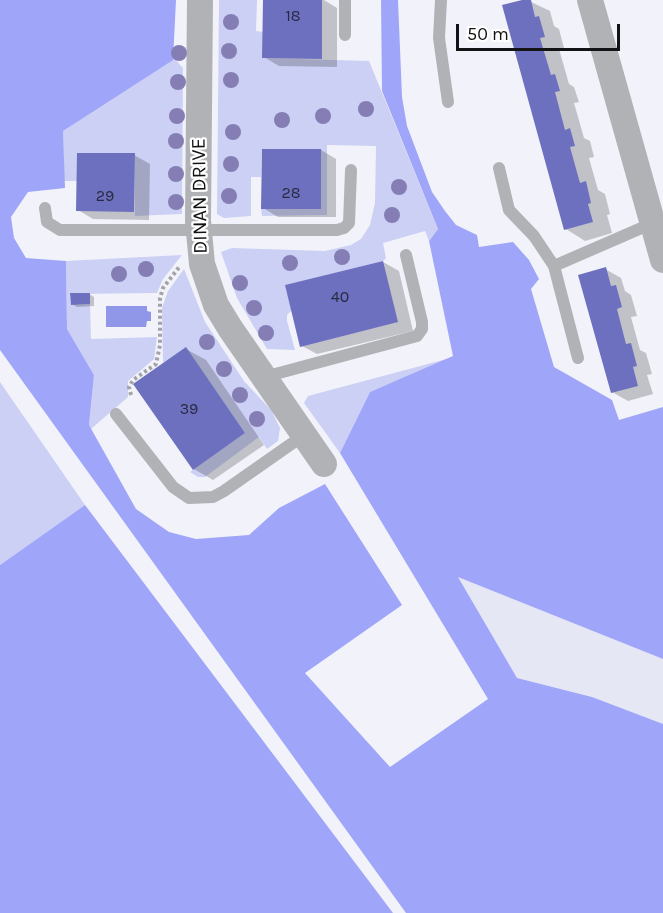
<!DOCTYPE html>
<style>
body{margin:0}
#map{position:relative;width:663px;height:913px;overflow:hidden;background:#f2f3fa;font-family:Karla,sans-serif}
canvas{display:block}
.scale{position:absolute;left:456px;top:24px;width:164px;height:27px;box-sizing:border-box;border:3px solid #131315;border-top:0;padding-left:8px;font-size:18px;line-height:21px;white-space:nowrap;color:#131315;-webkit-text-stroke:4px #fff;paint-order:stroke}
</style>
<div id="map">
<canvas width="663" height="913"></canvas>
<div class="scale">50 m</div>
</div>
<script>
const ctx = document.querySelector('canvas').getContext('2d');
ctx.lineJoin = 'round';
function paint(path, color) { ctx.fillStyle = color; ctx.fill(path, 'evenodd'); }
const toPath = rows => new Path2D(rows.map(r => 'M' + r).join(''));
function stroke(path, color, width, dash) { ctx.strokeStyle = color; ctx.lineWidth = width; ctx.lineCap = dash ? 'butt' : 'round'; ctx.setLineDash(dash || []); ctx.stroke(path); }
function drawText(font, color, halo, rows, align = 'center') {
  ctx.font = font + ' Karla,sans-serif'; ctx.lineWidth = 4.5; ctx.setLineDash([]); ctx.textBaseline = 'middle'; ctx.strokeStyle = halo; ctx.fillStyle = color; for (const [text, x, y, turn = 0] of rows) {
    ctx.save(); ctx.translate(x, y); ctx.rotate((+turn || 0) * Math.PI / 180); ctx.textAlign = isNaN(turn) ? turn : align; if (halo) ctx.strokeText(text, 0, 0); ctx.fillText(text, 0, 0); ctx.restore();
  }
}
paint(toPath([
 [457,576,663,659,663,803,592,697,517,678]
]), '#e5e7f5');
paint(toPath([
 [219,0,257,0,256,31,263,32,263,58,369,61,438,229,429,241,425,231,383,243,386,258,383,261,286,285,292,310,287,315,287,321,295,350,267,349,237,298,221,252,232,248,325,251,351,245,361,239,370,225,375,203,376,146,327,145,327,215,262,216,261,209,321,209,321,149,262,149,261,177,251,177,251,216,224,218,217,214],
 [173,57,183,68,182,214,135,216,135,153,77,153,77,181,64,181,63,131],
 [182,255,163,279,157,293,70,294,71,305,90,304,91,339,157,337,154,359,128,381,128,397,91,429,89,425,94,375,67,329,66,261],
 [184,269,205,322,244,381,271,410,280,428,278,441,267,449,259,437,205,477,198,477,190,472,245,433,186,348,163,363,162,308,168,291],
 [454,357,370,392,340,453,304,403,308,396],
 [0,382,85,505,0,565]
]), '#cbd0f4');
paint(toPath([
 [0,0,176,0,173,60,63,131,65,188,28,192,11,217,14,238,26,258,66,261,67,329,94,375,89,425,136,509,169,532,196,539,249,535,279,508,325,484,402,605,305,673,390,767,488,699,340,453,370,392,453,356,429,241,438,229,382,91,381,0,398,0,402,97,407,126,432,192,445,211,456,225,477,235,479,247,513,242,529,260,539,279,531,289,554,367,612,400,619,420,663,407,663,659,458,577,517,678,592,697,663,724,663,913,406,913,0,350],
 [85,505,393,913,0,913,0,565]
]), '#9fa5f9');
paint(toPath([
 [106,306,147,306,147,311,151,312,151,321,147,321,146,327,106,327]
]), '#9096e8');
paint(toPath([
 [265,0,324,0,337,8,337,67,279,66,264,57],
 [527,0,550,11,554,26,559,29,564,48,559,49,569,84,574,87,579,102,574,103,584,138,590,141,594,157,589,158,598,190,605,194,610,214,607,215,612,233,585,241,566,229],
 [321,150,336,159,336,217,278,217,263,208],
 [134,155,150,164,149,220,93,219,78,210],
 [383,262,399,271,413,331,317,354,302,346],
 [605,269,621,278,625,291,631,295,637,316,631,317,640,350,646,353,652,374,647,375,653,394,628,401,612,392],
 [89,294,94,297,94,306,77,307,72,304],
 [186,349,206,360,264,445,213,480,194,469]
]), '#0003');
paint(toPath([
 [263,0,322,0,322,59,262,58],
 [522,0,531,0,535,17,539,16,545,37,540,38,551,75,555,74,560,91,555,92,565,130,570,128,575,146,570,147,580,183,586,181,591,203,588,204,593,222,564,230,502,5],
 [262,149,321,149,321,209,261,209],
 [77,153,135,153,134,212,76,211],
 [383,261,398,322,300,347,285,285],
 [606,267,611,286,616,285,622,307,617,309,626,344,631,343,637,366,633,367,638,386,611,393,578,275],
 [70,293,90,293,90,304,71,305],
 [186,347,245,433,193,470,133,384]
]), '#6c70bf');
stroke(toPath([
 [131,395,129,387,133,380,156,364,160,345,160,298,163,288,180,266]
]), '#a2a3a8', 4, [3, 3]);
stroke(toPath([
 [441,0,439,38,448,102],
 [345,35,345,0],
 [499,168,509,210,534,236,554,266],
 [45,208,47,222,60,230,337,230,344,228,349,223,351,170],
 [578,358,554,266,653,223],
 [264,377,417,336,422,329,422,322,406,255],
 [116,414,173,487,189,498,213,497,224,491,304,435]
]), '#b1b2b5', 12);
stroke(toPath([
 [200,0,198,221,202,264,216,305,230,328,324,464],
 [590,0,663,260]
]), '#b1b2b5', 26);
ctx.fillStyle = '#847eb5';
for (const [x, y] of [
 [231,22],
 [229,51],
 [179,53],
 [231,80],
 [178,82],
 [366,109],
 [177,116],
 [323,116],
 [282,120],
 [233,132],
 [176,141],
 [231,164],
 [176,174],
 [399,187],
 [229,196],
 [176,202],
 [392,215],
 [342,257],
 [290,263],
 [146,269],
 [119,274],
 [240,283],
 [254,308],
 [266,333],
 [207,342],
 [224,369],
 [240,395],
 [257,419]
]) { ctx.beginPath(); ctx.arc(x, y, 8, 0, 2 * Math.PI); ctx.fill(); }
drawText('16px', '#292a40', null, [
 ["18",293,16],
 ["28",291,193],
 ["29",105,196],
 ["40",340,297],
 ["39",189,409]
]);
drawText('20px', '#131315', '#fff', [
 ["DINAN DRIVE",200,196,-91]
]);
</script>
